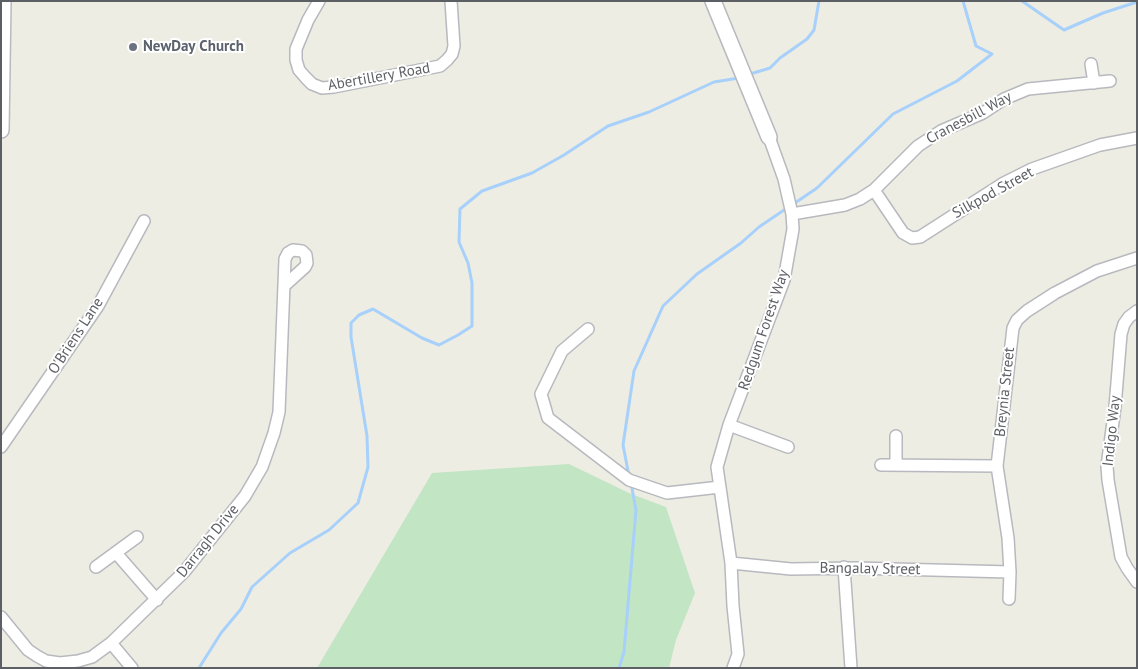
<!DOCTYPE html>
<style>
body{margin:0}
#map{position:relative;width:1138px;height:669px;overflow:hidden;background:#eeede4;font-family:"PT Sans",sans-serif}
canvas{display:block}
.frame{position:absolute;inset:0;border:2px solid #5c5f64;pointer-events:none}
</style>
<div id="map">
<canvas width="1138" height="669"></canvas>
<div class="frame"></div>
</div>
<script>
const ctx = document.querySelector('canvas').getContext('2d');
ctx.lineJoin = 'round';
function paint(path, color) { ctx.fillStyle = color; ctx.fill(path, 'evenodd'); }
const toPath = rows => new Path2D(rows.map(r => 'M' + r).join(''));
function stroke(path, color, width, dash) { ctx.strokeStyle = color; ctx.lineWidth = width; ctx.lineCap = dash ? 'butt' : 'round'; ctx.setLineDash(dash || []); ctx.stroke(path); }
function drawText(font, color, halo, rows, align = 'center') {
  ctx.font = font + ' "PT Sans",sans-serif'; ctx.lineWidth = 4; ctx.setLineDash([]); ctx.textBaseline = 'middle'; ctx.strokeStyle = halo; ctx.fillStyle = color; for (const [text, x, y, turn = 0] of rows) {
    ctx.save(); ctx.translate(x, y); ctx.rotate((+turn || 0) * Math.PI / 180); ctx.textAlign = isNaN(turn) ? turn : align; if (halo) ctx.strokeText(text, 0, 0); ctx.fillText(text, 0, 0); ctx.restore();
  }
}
paint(toPath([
 [569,464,629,493,666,507,695,593,676,640,669,668,317,668,432,473]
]), '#c2e5c4');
stroke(toPath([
 [1022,1,1064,30,1103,13,1137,2],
 [747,75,770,68,780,58,807,39,814,30,819,1],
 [792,205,817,188,893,114,957,81,992,54,976,46,963,1],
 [629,476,623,445,634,371,663,306,697,274,741,243,759,227,787,208],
 [199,668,221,633,241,609,252,587,290,553,329,530,358,503,368,467,367,436,351,337,351,323,359,315,373,309,422,338,439,345,458,335,472,326,472,283,468,263,459,242,460,209,482,191,532,173,564,155,608,126,649,112,714,82,739,78],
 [619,668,624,652,636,510,631,483]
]), '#a7d0fb', 3);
const street = toPath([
 [319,1,308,20,296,49,296,60,299,70,306,78,312,84,322,88,334,87,440,66,447,60,452,54,454,46,451,1],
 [1091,64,1094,83],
 [874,190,903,233,912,238,920,237,1004,183,1032,169,1100,145,1137,138],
 [792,214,845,205,860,199,874,190,918,146,941,131,983,113,1004,99,1028,89,1110,81],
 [1137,311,1129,317,1124,324,1121,334,1115,407,1107,466,1108,480,1121,557,1127,568,1137,582],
 [588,329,562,351,541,394,548,418,629,480,667,493,720,487],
 [729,425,788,447],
 [896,436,896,465],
 [1,447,98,306,144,221],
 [881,465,997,466],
 [116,553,157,600],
 [731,563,791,569,855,568,1010,572],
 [96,567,137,537],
 [844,567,851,668],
 [1009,599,1010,572,1008,538,997,466,1013,328,1017,320,1027,311,1055,293,1097,271,1137,258],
 [1,617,28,650,37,656,46,661,60,663,78,661,92,657,111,643,184,572,245,496,262,467,274,433,279,412,285,259,288,253,293,250,302,251,306,255,307,263,305,267,284,286],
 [111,643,132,668],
 [733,668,738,654,733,606,731,563,717,467,729,425,784,280,793,229,792,214,784,179,769,137]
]);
const secondary = toPath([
 [713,1,769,137],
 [1,130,3,1]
]);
stroke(street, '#b7b9be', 14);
stroke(secondary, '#b8bac0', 18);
stroke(street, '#fff', 11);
stroke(secondary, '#fff', 15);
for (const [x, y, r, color] of [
 [133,47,5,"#6b7280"]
]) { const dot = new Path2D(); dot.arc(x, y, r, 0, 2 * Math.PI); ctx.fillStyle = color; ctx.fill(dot); stroke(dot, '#fff', 2); }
drawText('bold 15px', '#5b616d', '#fff', [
 ["NewDay Church",143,47]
], 'left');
drawText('15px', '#5c5f64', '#fff', [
 ["Abertillery Road",379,77,-10],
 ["Cranesbill Way",969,118,-28],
 ["Silkpod Street",993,193,-29],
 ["Redgum Forest Way",764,330,-71],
 ["O'Briens Lane",76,336,-57],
 ["Breynia Street",1005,392,-84],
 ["Indigo Way",1112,431,-84],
 ["Darragh Drive",208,541,-51],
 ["Bangalay Street",870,569,1]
]);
</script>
